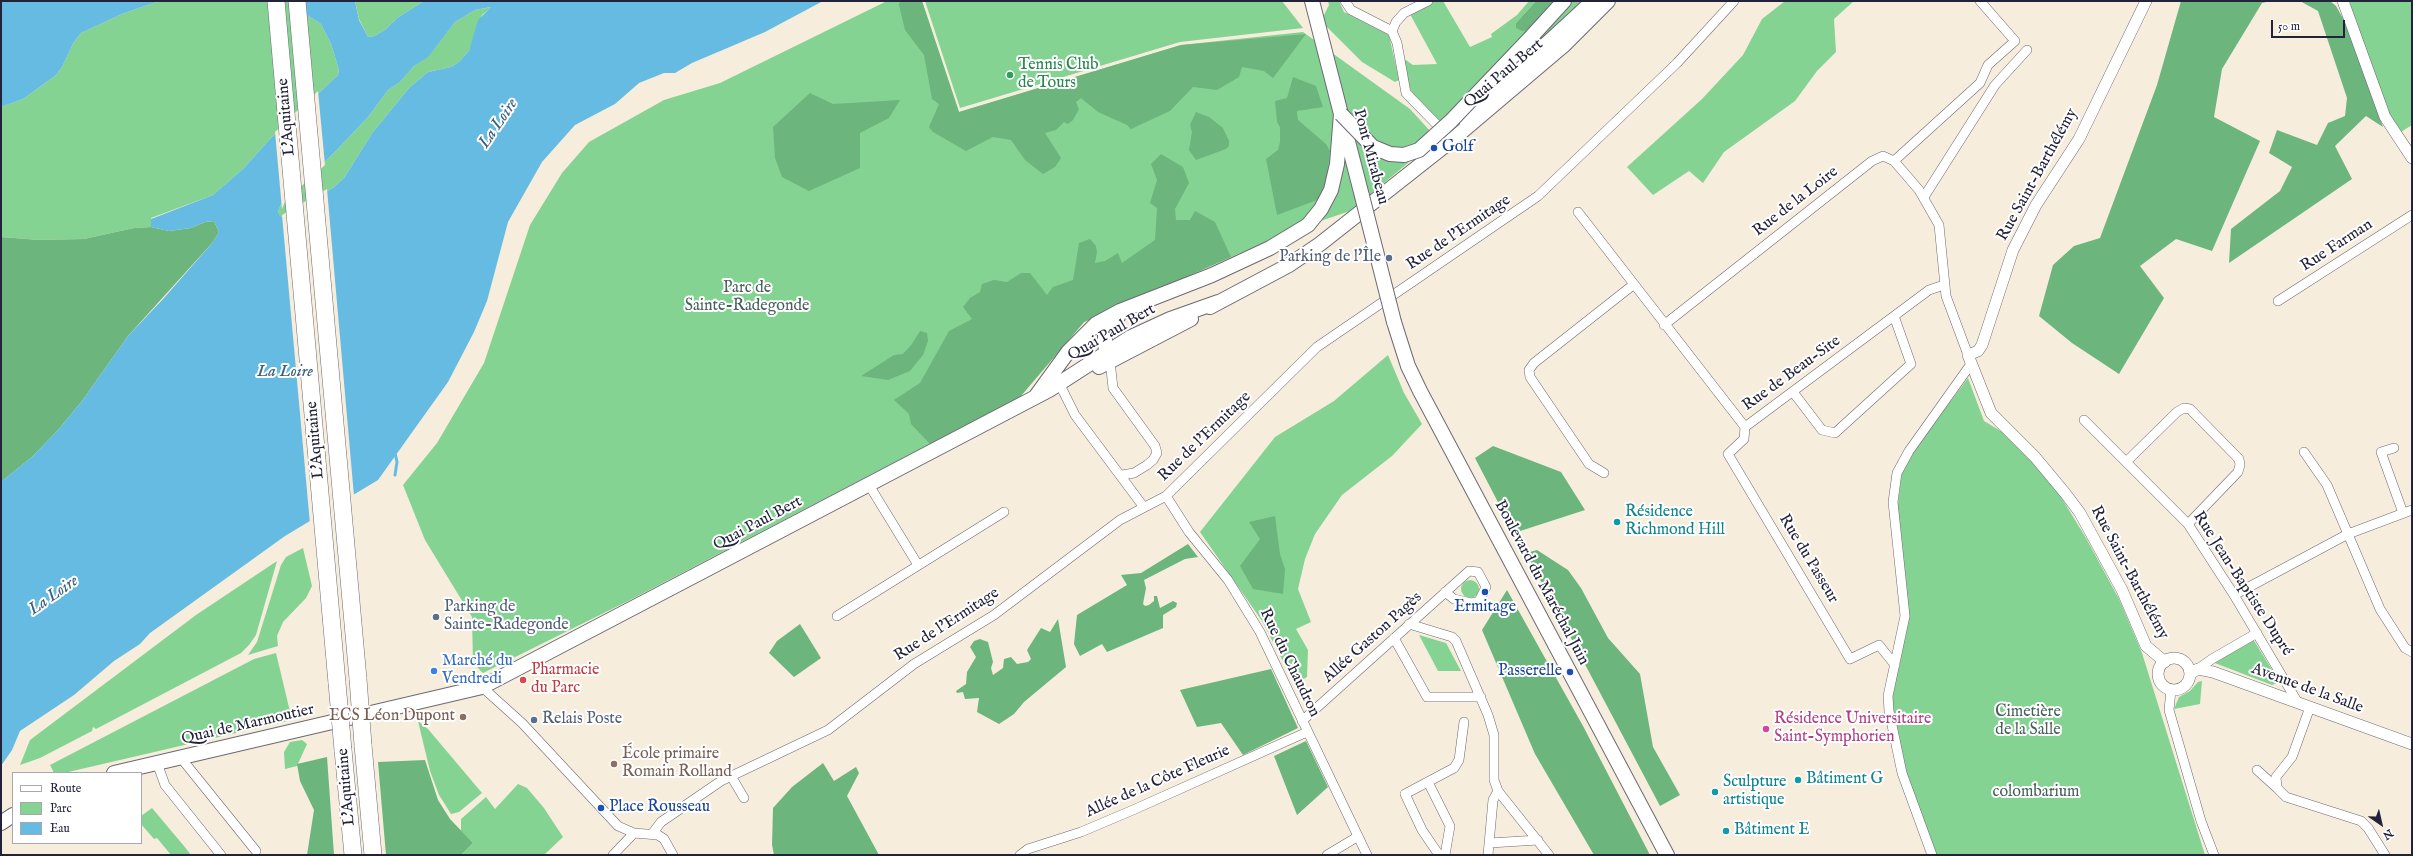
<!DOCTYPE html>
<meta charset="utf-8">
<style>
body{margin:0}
#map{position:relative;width:2413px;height:856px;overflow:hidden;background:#f6eddc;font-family:"IM FELL English",serif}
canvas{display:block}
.frame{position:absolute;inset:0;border:2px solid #22223b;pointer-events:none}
.legend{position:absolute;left:12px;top:772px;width:130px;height:72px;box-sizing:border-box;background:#fff;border:1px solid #a7a7b1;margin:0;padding:5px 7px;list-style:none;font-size:12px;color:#22223b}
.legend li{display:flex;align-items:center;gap:8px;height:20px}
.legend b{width:20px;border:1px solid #a7a7b1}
.north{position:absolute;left:2361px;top:804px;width:40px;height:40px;-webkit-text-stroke:3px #fff;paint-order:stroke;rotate:146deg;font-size:11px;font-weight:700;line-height:16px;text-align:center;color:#22223b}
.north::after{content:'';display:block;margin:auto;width:14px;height:18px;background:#22223b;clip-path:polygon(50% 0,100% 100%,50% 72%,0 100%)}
.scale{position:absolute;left:2271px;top:20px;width:74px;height:18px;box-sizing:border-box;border:2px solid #22223b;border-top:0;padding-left:5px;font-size:12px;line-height:14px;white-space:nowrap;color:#22223b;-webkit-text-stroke:3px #fff;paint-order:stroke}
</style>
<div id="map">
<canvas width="2413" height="856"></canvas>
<div class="frame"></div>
<ul class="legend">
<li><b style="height:5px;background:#fff"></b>Route</li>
<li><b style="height:11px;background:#85d392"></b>Parc</li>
<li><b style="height:11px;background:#65bbe2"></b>Eau</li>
</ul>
<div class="north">N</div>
<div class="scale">50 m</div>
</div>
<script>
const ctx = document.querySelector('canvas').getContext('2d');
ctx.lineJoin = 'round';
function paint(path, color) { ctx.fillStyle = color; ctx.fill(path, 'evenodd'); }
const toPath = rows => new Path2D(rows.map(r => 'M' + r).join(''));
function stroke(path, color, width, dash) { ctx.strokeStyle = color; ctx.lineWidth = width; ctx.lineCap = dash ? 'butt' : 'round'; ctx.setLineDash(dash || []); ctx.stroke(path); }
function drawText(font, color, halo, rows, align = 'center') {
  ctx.font = font + ' "IM FELL English",serif'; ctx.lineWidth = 4; ctx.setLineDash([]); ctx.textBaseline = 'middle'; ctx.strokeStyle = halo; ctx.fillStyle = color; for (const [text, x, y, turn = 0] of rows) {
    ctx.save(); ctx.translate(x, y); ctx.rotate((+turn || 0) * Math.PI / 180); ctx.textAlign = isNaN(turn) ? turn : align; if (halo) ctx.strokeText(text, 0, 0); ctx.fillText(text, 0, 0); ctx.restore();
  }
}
paint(toPath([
 [159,1,285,1,321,24,331,44,339,70,338,75,270,139,243,169,213,195,151,218,151,227,134,228,84,239,39,240,1,237,1,107,23,99,55,76,62,67,74,42,81,33,122,14],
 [355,1,424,1,397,18,386,29,375,36,368,37,359,19],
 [887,1,922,1,959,112,1181,45,1303,32,1410,109,1431,132,1408,163,1350,211,1288,232,1084,322,1020,397,630,600,483,673,473,663,472,617,425,540,403,485,437,443,484,363,530,225,562,173,589,142,664,100,720,83],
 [925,1,1282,1,1303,28,1180,42,960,108],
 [1328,1,1339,1,1344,12,1389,35,1399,80,1395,82,1362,62,1321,21,1329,5],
 [1434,1,1443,1,1470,47,1492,37,1491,34,1517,15,1529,1,1536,1,1516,23,1531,30,1443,124,1414,96,1410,88,1403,58,1413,65,1437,64,1410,14],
 [1572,1,1587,1,1537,45,1540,36],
 [1785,1,1854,1,1834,19,1836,52,1817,71,1795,101,1724,152,1703,183,1689,171,1653,195,1627,167,1702,99,1743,55,1762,19],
 [2348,1,2412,1,2412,125,2401,132,2389,113],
 [492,7,482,15,469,51,459,62,451,67,428,72,409,88,373,132,344,178,334,187,284,217,280,216,278,211,283,200,332,155,369,116,388,90,400,82,414,66,428,56,455,22,475,10],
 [1388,355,1404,393,1422,424,1392,456,1342,495,1315,534,1305,559,1298,589,1311,622,1296,629,1308,650,1307,677,1295,684,1262,621,1200,532,1275,437,1334,401],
 [1968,378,1984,421,2004,433,2053,484,2086,538,2119,599,2142,653,2205,855,1936,855,1906,773,1894,722,1892,697,1909,617,1897,512,1902,471,1914,450],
 [303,548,312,586,306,598,283,622,277,636,278,646,248,655,257,642,281,565,286,557],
 [277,561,256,635,249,645,241,653,96,729,93,727,92,731,40,758,20,765,30,740,196,615],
 '1461 589a9 9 0 1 1 18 0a9 9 0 1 1-18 0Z',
 [1419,635,1446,643,1461,671,1438,671],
 [2253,639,2277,678,2277,683,2272,685,2212,662],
 [276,653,292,720,64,773,54,773,50,765,254,659],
 [2202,681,2200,704,2174,709,2179,697,2190,691,2198,682],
 [418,721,428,729,482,793,459,812,451,814,439,795,430,771],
 [302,740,307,744,297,766,285,769,284,752,290,742],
 [518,784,527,788,544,808,563,837,544,855,461,855,473,843,461,831,461,819,486,797,495,809],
 [152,808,184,846,191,855,171,855,157,838,154,839,141,824,141,816]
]), '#85d392');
paint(toPath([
 [900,1,922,1,959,112,1181,45,1306,34,1273,78,1264,71,1242,67,1239,77,1217,90,1193,87,1170,111,1131,129,1127,125,1098,112,1081,98,1076,102,1079,109,1073,120,1068,124,1064,122,1056,130,1045,133,1061,158,1055,167,1043,174,1025,160,1011,140,993,137,966,151,933,132,929,127,939,104,932,99,924,55,905,30,899,5],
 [1536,1,1557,1,1531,30,1522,31,1516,28,1516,23],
 [2181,1,2271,1,2262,3,2222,69,2214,117,2260,141,2212,251,2176,239,2140,266,2164,298,2119,374,2072,343,2039,316,2053,265,2074,246,2100,238,2157,85],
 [2300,1,2330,1,2336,6,2345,22,2383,127,2366,116,2335,146,2352,179,2229,263,2231,229,2280,191,2292,167,2269,153,2277,130,2317,145,2328,123,2345,116,2347,98,2318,11],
 [1293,77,1316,86,1323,107,1297,111,1298,120,1326,144,1330,151,1326,183,1317,200,1277,215,1266,159,1278,150,1280,142,1280,127,1277,122,1275,101,1287,98],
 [810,93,833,104,900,100,889,118,860,133,860,168,809,191,782,177,775,158,773,127],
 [1196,112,1209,117,1223,128,1229,141,1229,146,1226,149,1196,160,1189,150,1192,132,1190,125],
 [1161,154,1183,167,1189,183,1175,209,1176,220,1190,220,1195,211,1215,222,1231,257,1084,322,1020,397,930,444,911,424,909,414,894,400,920,383,949,331,972,319,963,307,970,298,980,292,982,284,994,280,1007,282,1021,273,1030,273,1047,295,1053,287,1073,280,1079,243,1090,239,1096,246,1097,252,1095,263,1105,261,1118,253,1122,263,1155,240,1157,208,1150,203,1157,180,1151,164],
 [214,221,219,232,213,242,128,336,82,401,58,430,33,456,1,482,1,237,39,240,84,239,134,228,151,227,169,231,191,228,205,222],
 [920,331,927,333,928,341,923,355,910,371,888,380,861,376,894,355,903,354,912,344],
 [1493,446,1561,472,1585,510,1514,533,1475,458],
 [1275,516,1280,554,1285,569,1283,594,1253,589,1240,566,1260,539,1249,522],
 [1188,544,1198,557,1185,559,1144,580,1146,588,1143,604,1145,606,1149,605,1154,601,1154,596,1157,596,1160,608,1173,601,1177,603,1176,607,1163,615,1163,628,1107,652,1102,644,1080,656,1074,644,1077,615,1127,585,1121,575,1141,573],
 [1537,550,1568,570,1581,588,1608,638,1640,674,1653,747,1680,795,1660,806,1526,553],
 [1507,590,1583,726,1650,855,1594,855,1535,754,1482,630],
 [1058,619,1066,667,1024,702,1014,714,999,724,977,712,979,698,965,699,963,692,957,693,956,691,966,684,967,672,976,657,970,647,974,641,980,639,988,642,993,662,991,668,993,675,1003,668,1004,659,1011,657,1017,664,1028,662,1031,659,1027,650,1041,628,1050,632],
 [800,624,821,658,794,677,769,653,777,641],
 [1271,669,1298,728,1243,755,1221,723,1197,727,1180,690],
 [1306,741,1328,787,1297,815,1274,756],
 [327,757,334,855,307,855,314,810,300,781,297,764],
 [425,760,438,800,450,819,473,843,461,855,386,855,378,762],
 [823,763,834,781,856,767,859,773,847,796,879,855,774,855,772,845,773,808,792,787]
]), '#6cb57c');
paint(toPath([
 [1,1,159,1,122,14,81,33,74,42,62,67,55,76,23,99,1,107],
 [285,1,355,1,359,20,368,37,375,36,386,29,397,18,424,1,823,1,765,32,692,63,675,73,664,73,639,83,615,104,575,125,542,162,508,222,487,301,474,332,448,382,378,480,285,536,150,633,140,644,114,661,74,695,20,731,12,750,1,766,1,482,33,456,58,430,82,401,128,336,164,298,213,242,219,232,214,221,205,222,191,228,169,231,151,227,151,219,213,195,243,169,270,139,338,75,339,70,331,44,321,24],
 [491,7,478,20,469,51,459,62,451,67,428,72,409,88,373,132,344,178,334,187,284,217,280,216,278,211,283,200,332,155,369,116,388,90,400,82,414,66,428,57,455,22,475,10]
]), '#65bbe2');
paint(toPath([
 [318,91,325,165,285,201,282,209,275,132],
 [327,189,354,496,310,524,282,215]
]), '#f6eddc');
stroke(toPath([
 [395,475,397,462,395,453]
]), '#65bbe2', 3);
const minor = toPath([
 [1345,1,1351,10,1392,31,1397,43,1406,93,1445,133],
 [1392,31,1396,22,1404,13,1428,1],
 [1894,161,1980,83,1988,65,2015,41,1980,1],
 [1924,197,1995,85,2027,50],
 [1578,212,1745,427,1929,290,1944,285],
 [2278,301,2412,215],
 [1664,325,1872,161,1883,156,1894,161,1919,190,1939,225,1946,296,1968,355],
 [1110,361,1113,388,1155,446,1157,453,1153,460,1147,465,1134,473,1122,475],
 [1061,387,1075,415,1143,506],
 [1793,392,1822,430,1835,433,1911,364,1894,316],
 [2084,420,2188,524,2234,595,2298,703],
 [1745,427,1744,439,1728,454,1850,659,1879,645,1895,665],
 [2394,448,2381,452,2403,513],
 [2304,452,2327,485,2380,609,2405,648,2412,652],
 [2126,462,2177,412,2184,408,2190,409,2239,459,2240,465,2238,472,2188,524],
 [1604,473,1589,464,1530,377,1529,370,1534,363,1633,285],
 [869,485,918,565],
 [1166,496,1189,532,1228,580,1260,632,1367,855],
 [2234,595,2348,534,2412,510],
 [837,616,1004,512],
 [1409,624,1452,637,1456,641,1488,715,1494,735,1494,780,1498,791,1549,855],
 [1394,638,1427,697,1481,697],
 [2198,669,2212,659,2257,633],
 [482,687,522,723,618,826,634,833,658,835,664,839,673,855],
 [2171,690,2169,710,2201,821,2214,855],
 [2310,707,2292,757,2276,777,2277,788,2286,797,2361,821,2368,828,2385,855],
 [1302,721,1469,571,1478,572,1486,587,1479,601,1471,603,1454,599,1445,592],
 [181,758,256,851],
 [157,763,165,785,221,855],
 [2257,770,2277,788],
 [731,776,744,798],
 [1428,782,1450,826,1445,855],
 [652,834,661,822,721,781,828,730,914,664,994,615,1120,520,1166,496,1317,347,1538,196,1677,63,1734,1],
 [1490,843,1538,840],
 [613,855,634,833],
 [1020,855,1028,849,1081,832,1133,810,1307,732],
 [1327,855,1357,837],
 [1439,855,1422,830,1405,794,1454,768,1459,760,1464,722],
 [1488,855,1493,800,1498,791],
 [1932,855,1902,773,1889,711,1888,696,1905,616,1893,502,1897,473,1909,451,1971,364]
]);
const tertiary = toPath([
 [2146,1,2079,139,2036,205,2013,250,1982,345,1978,351,1968,355,1991,413,2035,457,2065,493,2080,513,2122,590,2146,646,2165,662],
 [2343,1,2385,117,2412,158],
 '2158 674a16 16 0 1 1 32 0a16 16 0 1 1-32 0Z',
 [2190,674,2198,669,2213,672,2412,744]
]);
const primary = toPath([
 [1312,1,1362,196],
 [1532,36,1564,1],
 [1465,119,1593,1],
 [1210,307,1289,265,1320,244,1452,140,1563,46,1608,1],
 [1394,322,1408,366,1420,391,1667,855],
 [1110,360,1105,345,1105,331,1109,324,1118,317],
 [1099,367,1191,319],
 [1036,396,1068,352,1096,324,1120,311,1212,275,1270,248,1308,225,1321,209,1331,190,1337,164,1341,114],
 [114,773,482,687,1049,390,1131,337,1170,319,1218,302],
 [1,823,13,815]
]);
const motorway = toPath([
 [276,1,337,683],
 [297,1,358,679],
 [363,745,373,855],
 [343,750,353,855]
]);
stroke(minor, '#6c6973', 10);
stroke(tertiary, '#6c6973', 12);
stroke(primary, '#6c6973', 16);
stroke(motorway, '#6c6973', 18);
stroke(minor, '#fff', 9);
stroke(tertiary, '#fff', 11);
stroke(primary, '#fff', 14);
stroke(motorway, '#fff', 17);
const primaryBridge = toPath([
 [1341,114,1373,147,1390,154,1404,155,1419,150,1451,121,1532,36],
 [1362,196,1394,322]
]);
const motorwayBridge = toPath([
 [358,679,363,745],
 [337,683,343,750]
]);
stroke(primaryBridge, '#6c6973', 16, []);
stroke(motorwayBridge, '#6c6973', 18, []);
stroke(primaryBridge, '#fff', 14);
stroke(motorwayBridge, '#fff', 17);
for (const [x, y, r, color] of [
 [1010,75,4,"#2e9e5b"],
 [1434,148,4,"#1a4fb4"],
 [1389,258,4,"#5c6f8a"],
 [1617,522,4,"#0f9aa8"],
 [1485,592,4,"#1a4fb4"],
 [436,617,4,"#5c6f8a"],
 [434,671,4,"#3f7fe0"],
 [1570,672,4,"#1a4fb4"],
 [523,680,4,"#e0444e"],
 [463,717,4,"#8d6e63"],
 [534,720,4,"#5c6f8a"],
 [1766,729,4,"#d1479c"],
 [614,764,4,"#8d6e63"],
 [1798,780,4,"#0f9aa8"],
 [1715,792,4,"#0f9aa8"],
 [601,808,4,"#1a4fb4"],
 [1726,831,4,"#0f9aa8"]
]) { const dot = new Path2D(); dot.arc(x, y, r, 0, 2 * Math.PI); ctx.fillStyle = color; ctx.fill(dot); stroke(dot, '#fff', 1.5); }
drawText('16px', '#27864d', '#fff', [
 ["Tennis Club",1018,66],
 ["de Tours",1018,84]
], 'left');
drawText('16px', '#22223b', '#fff', [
 ["Quai Paul Bert",1504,74,-40],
 ["L'Aquitaine",287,117,-95],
 ["Pont Mirabeau",1370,157,75],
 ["Rue Saint-Barthélémy",2038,175,-61],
 ["Rue de la Loire",1796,202,-38],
 ["Rue de l'Ermitage",1459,233,-34],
 ["Rue Farman",2337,246,-33],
 ["Quai Paul Bert",1112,333,-30],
 ["Rue de Beau-Site",1792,374,-36],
 ["Rue de l'Ermitage",1205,437,-44],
 ["L'Aquitaine",316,440,-95],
 ["Quai Paul Bert",758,524,-28],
 ["Rue du Passeur",1808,559,59],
 ["Rue Saint-Barthélémy",2129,573,62],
 ["Boulevard du Maréchal Juin",1541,583,62],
 ["Rue Jean-Baptiste Dupré",2242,584,57],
 ["Rue de l'Ermitage",947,625,-33],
 ["Allée Gaston Pagès",1373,638,-42],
 ["Rue du Chaudron",1289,663,64],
 ["Avenue de la Salle",2307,689,20],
 ["Quai de Marmoutier",248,725,-13],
 ["Allée de la Côte Fleurie",1158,782,-24],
 ["L'Aquitaine",347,787,-95]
]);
drawText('16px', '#164399', '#fff', [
 ["Golf",1442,148],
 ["Ermitage",1485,608,"center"],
 ["Passerelle",1562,672,"right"],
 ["Place Rousseau",609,808]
], 'left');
drawText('16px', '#4e5e75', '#fff', [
 ["Parking de l'Île",1381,258,"right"],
 ["Parking de",444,608],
 ["Sainte-Radegonde",444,626],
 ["Relais Poste",542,720]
], 'left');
drawText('16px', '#456059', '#fff', [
 ["Parc de",747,289],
 ["Sainte-Radegonde",747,307],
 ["Cimetière",2028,713],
 ["de la Salle",2028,731],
 ["colombarium",2036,793]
]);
drawText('16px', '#0d838f', '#fff', [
 ["Résidence",1625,513],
 ["Richmond Hill",1625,531],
 ["Bâtiment G",1806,780],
 ["Sculpture",1723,783],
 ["artistique",1723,801],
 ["Bâtiment E",1734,831]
], 'left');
drawText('16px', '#366cbe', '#fff', [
 ["Marché du",442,662],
 ["Vendredi",442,680]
], 'left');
drawText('16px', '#be3a42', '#fff', [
 ["Pharmacie",531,671],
 ["du Parc",531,689]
], 'left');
drawText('16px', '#785e54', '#fff', [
 ["ECS Léon Dupont",455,717],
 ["École primaire",622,755,"left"],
 ["Romain Rolland",622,773,"left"]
], 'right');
drawText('16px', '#b23c85', '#fff', [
 ["Résidence Universitaire",1774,720],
 ["Saint-Symphorien",1774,738]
], 'left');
drawText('italic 17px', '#3d5f7e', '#fff', [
 ["La Loire",499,124,-56],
 ["La Loire",285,373],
 ["La Loire",54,596,-35]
]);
</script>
